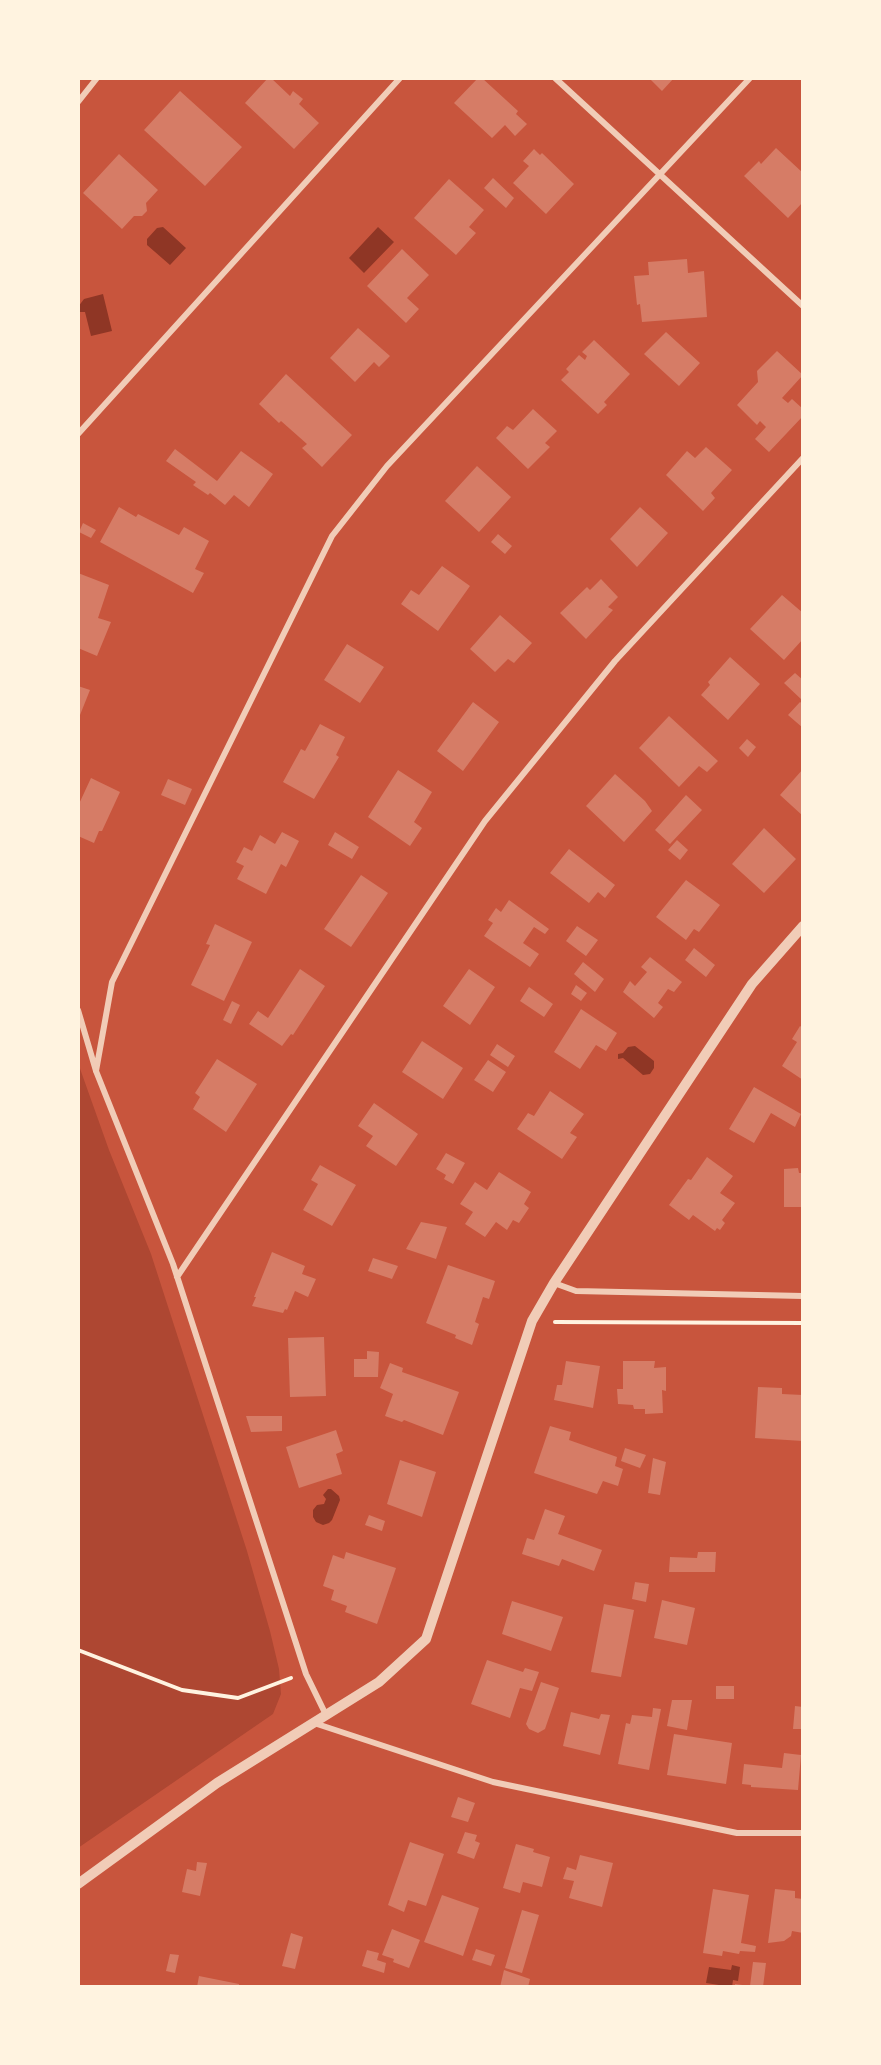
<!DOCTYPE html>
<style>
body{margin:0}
#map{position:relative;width:881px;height:2065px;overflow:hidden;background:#c8553d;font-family:"Varela Round",sans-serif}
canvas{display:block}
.frame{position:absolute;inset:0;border:80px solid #fff3e0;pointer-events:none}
</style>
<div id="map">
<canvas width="881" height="2065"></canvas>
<div class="frame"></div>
</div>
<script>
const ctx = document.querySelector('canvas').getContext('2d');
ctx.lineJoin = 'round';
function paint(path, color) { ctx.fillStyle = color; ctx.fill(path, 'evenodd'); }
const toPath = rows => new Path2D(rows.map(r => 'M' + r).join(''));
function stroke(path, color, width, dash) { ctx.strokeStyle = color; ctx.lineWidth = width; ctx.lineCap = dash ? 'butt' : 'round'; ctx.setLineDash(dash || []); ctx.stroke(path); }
paint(toPath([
 [78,1063,109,1150,151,1254,247,1551,270,1631,279,1669,281,1694,273,1714,78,1848]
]), '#ae4732');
paint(toPath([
 [163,227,186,248,170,265,147,245,147,239,157,228],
 [378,227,394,242,364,273,349,258],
 [103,294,112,331,91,336,85,312,79,312,78,307,84,299],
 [635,1046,654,1061,654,1068,650,1074,643,1075,623,1058,618,1059,618,1054,623,1053,628,1047],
 [328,1489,331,1489,339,1496,340,1500,332,1520,329,1523,323,1525,316,1522,313,1517,313,1510,317,1505,324,1504,326,1499,323,1495],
 [732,1965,740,1967,738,1981,733,1980,732,1987,706,1983,709,1967,731,1970]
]), '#8f3625');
paint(toPath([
 [268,78,271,78,290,96,293,91,303,99,299,104,319,123,294,149,245,103],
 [478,78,482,78,518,111,516,114,527,124,515,136,505,125,492,138,454,103],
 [649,78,674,78,662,91],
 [180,91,242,147,205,186,144,130],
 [776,148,803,173,803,202,788,218,744,176,759,161,761,164],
 [534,149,540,155,542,153,574,184,546,214,513,183,529,166,523,161],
 [119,154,158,190,146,203,147,211,142,216,134,216,122,229,83,193],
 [493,178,514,198,506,208,484,188],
 [449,179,484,210,469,227,476,233,456,255,414,218],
 [402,249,429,275,407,298,419,309,406,323,367,286],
 [687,259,688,273,704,271,707,317,642,322,640,304,637,305,634,276,649,275,648,262],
 [358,328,390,356,379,367,374,362,355,382,330,358],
 [666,332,700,363,679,386,644,354],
 [594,340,630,374,604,402,607,405,598,414,561,380,569,372,566,369,579,355,585,360,587,356,582,352],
 [777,351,803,375,782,398,788,403,792,399,803,409,803,416,769,452,755,439,766,427,760,421,757,425,737,405,758,382,757,371],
 [286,374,352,435,322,467,302,448,307,444,281,421,279,423,259,404],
 [533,409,557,431,545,443,550,447,528,469,496,438,507,426,513,430],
 [706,447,732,470,711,493,715,498,703,511,666,475,687,451,695,458],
 [175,449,217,481,241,451,273,474,249,507,234,495,225,505,210,493,208,495,193,485,196,482,166,461],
 [477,466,511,497,479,532,445,501],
 [119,507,136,517,138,514,179,535,184,527,209,541,195,569,204,573,193,593,100,542],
 [640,507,668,533,637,567,610,539],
 [83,523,96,530,91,538,79,532],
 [498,534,512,546,505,554,491,542],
 [442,566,470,586,438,631,401,604,411,590,419,595],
 [78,573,109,585,98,618,111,622,97,656,78,648],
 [601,579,618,597,608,607,613,610,586,639,560,613,587,587,590,590],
 [782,595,803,613,803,639,784,660,750,629],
 [500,615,532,643,514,663,508,659,495,672,470,649],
 [347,644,384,667,360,703,324,680],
 [730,657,760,684,728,720,701,695,710,685,708,682],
 [795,673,803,680,803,701,784,683],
 [78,686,90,690,78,720],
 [473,702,499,722,463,771,437,751],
 [800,702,803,704,803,728,788,715],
 [669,716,718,761,707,772,699,766,679,787,639,748],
 [320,724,345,737,336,755,339,757,314,799,283,782,301,749,305,751],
 [747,739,756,747,748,757,739,748],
 [803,769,803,816,780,795],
 [398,770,432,792,414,822,422,828,410,846,368,817],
 [615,774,645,801,652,811,624,842,586,806],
 [91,778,120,792,102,831,99,831,94,843,78,836,78,806],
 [168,779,192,789,185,805,161,795],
 [686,795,702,810,670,844,655,830],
 [764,828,796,859,764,893,732,864],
 [282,832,299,841,286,867,281,864,266,894,237,879,244,866,236,862,244,847,252,851,260,835,275,844],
 [335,832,359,847,352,859,328,845],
 [677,840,688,850,680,860,668,850],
 [569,849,615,885,605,898,598,892,589,903,550,873],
 [361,875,388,893,351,947,324,929],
 [686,880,720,905,699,932,694,929,686,940,656,917],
 [509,900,549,929,545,934,534,927,523,943,539,954,530,967,484,936,493,923,488,920,496,908,501,912],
 [215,924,252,942,224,1001,191,985,210,945,206,944],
 [577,926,598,940,586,956,566,941],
 [694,948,715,965,706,977,685,960],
 [650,957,682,982,674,992,668,989,658,1003,663,1007,654,1018,623,992,630,981,635,986,647,972,641,967],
 [583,962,604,979,595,992,574,974],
 [300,969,325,986,293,1035,291,1034,282,1046,249,1024,258,1011,268,1018],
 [469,969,495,987,470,1025,443,1006],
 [576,985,587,993,581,1001,571,994],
 [529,987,553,1004,544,1017,520,1001],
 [232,1001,240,1005,231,1024,223,1020],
 [581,1009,617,1033,606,1051,596,1045,580,1069,554,1052],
 [800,1026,803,1028,803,1080,782,1066,797,1042,792,1039],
 [422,1041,463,1068,443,1099,402,1072],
 [497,1044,515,1056,508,1067,490,1055],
 [217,1059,257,1084,226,1132,193,1109,200,1097,195,1093],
 [488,1060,506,1072,493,1092,474,1080],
 [754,1087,801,1114,795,1127,771,1113,754,1143,729,1129],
 [550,1091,584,1114,570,1133,577,1137,562,1159,517,1129,528,1113,534,1116],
 [374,1103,418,1134,396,1166,366,1146,373,1136,358,1126],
 [446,1153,465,1163,453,1184,444,1179,446,1175,436,1169],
 [707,1157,733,1176,720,1193,735,1203,722,1220,725,1223,720,1230,717,1228,715,1231,693,1215,689,1220,669,1205,688,1179,691,1180],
 [320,1165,356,1185,332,1226,303,1210,318,1184,311,1180],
 [798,1168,799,1173,803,1173,803,1207,784,1207,784,1169],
 [499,1172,531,1192,524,1204,529,1208,519,1223,513,1220,507,1230,496,1222,485,1237,465,1224,473,1212,460,1204,475,1182,487,1190],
 [421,1222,447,1227,436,1259,406,1249],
 [272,1252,305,1266,302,1274,316,1279,308,1297,295,1291,287,1310,285,1309,283,1313,252,1306,256,1297,254,1297],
 [373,1258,398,1266,392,1279,368,1271],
 [448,1265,495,1281,489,1299,483,1297,475,1322,479,1324,472,1345,455,1338,456,1335,426,1323],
 [324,1337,326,1396,290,1397,288,1338],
 [367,1351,379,1352,378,1377,354,1377,354,1359,367,1359],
 [566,1361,600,1366,593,1408,554,1400,557,1385,562,1385],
 [623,1361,655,1361,654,1368,666,1367,666,1391,662,1390,663,1413,645,1414,645,1409,634,1409,633,1405,618,1404,617,1389,623,1389],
 [390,1363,403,1368,402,1372,459,1392,443,1435,404,1420,402,1422,385,1416,393,1394,380,1388],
 [758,1387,782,1388,782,1394,803,1395,803,1441,755,1438],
 [246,1416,282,1416,282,1431,251,1432],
 [550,1426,571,1432,569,1440,617,1457,615,1466,623,1469,618,1486,603,1481,597,1494,534,1473],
 [336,1430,343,1451,336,1454,342,1474,299,1488,286,1447],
 [625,1448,646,1455,640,1468,621,1461],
 [653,1458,666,1462,660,1495,648,1493],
 [400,1460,436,1472,422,1517,387,1504],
 [545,1509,565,1516,558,1534,602,1550,594,1571,562,1559,559,1566,522,1554,527,1538,534,1540],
 [369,1515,385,1521,382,1531,365,1525],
 [346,1552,396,1568,377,1624,345,1612,347,1606,331,1600,334,1590,323,1586,333,1555,344,1559],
 [698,1552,716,1552,715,1572,669,1572,670,1557,697,1558],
 [635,1582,649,1584,646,1602,632,1599],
 [662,1600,695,1608,687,1645,654,1638],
 [512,1601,563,1617,551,1651,502,1634],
 [604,1604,634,1610,621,1677,591,1672],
 [487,1660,523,1672,525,1668,539,1672,532,1691,520,1688,510,1718,471,1704],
 [541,1682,559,1688,545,1729,538,1733,529,1729,526,1724],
 [716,1686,734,1686,734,1699,716,1699],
 [672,1700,692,1700,687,1730,667,1726],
 [795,1706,803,1707,803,1729,793,1729],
 [653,1708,661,1709,649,1770,618,1764,626,1723,630,1724,632,1715,652,1717],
 [571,1712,599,1719,601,1714,610,1715,600,1755,563,1746],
 [674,1734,732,1743,726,1784,667,1775],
 [784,1753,801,1755,798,1790,751,1787,751,1785,742,1784,744,1764,782,1768],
 [458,1797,475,1803,468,1822,451,1817],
 [465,1832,477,1835,475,1841,480,1843,474,1859,457,1853],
 [410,1842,444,1854,426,1906,408,1900,404,1912,388,1905],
 [516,1844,534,1849,533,1852,550,1857,542,1887,523,1882,520,1893,503,1888],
 [580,1855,613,1863,602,1907,569,1898,574,1881,563,1879,567,1867,576,1870],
 [197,1862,207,1863,200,1896,182,1892,187,1869,196,1871],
 [713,1889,749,1895,741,1943,756,1946,755,1952,740,1951,739,1954,723,1951,722,1956,703,1953],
 [775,1889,795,1891,795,1898,803,1899,803,1933,792,1931,791,1936,784,1941,768,1943],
 [442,1895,479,1908,463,1956,424,1942],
 [522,1910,539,1915,522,1973,505,1968],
 [392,1929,420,1940,409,1968,393,1962,394,1959,382,1955],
 [291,1933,303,1937,295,1969,282,1966],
 [476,1949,495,1955,491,1966,472,1960],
 [367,1950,379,1953,377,1960,386,1963,384,1973,362,1966],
 [170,1954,179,1955,175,1973,166,1971],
 [753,1962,766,1963,763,1987,735,1987,735,1984,750,1986],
 [504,1970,530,1979,528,1987,500,1987],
 [199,1976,239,1984,239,1987,197,1987]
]), '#d67c66');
stroke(toPath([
 [555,1322,803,1323],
 [78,1650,182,1690,238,1698,291,1678]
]), '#fff3e0', 4);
stroke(toPath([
 [555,78,803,306],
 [78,102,97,78],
 [78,434,400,78],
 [78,1010,96,1071,173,1264,306,1674,326,1715],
 [96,1071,112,982,332,536,387,466,750,78],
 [177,1277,485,821,615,661,803,458],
 [554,1283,576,1291,803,1296],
 [314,1723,493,1782,737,1833,803,1833]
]), '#f1ccb7', 6);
stroke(toPath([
 [78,1884,217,1783,379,1682,426,1639,532,1321,554,1283,752,984,803,926]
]), '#f1ccb7', 10);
</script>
